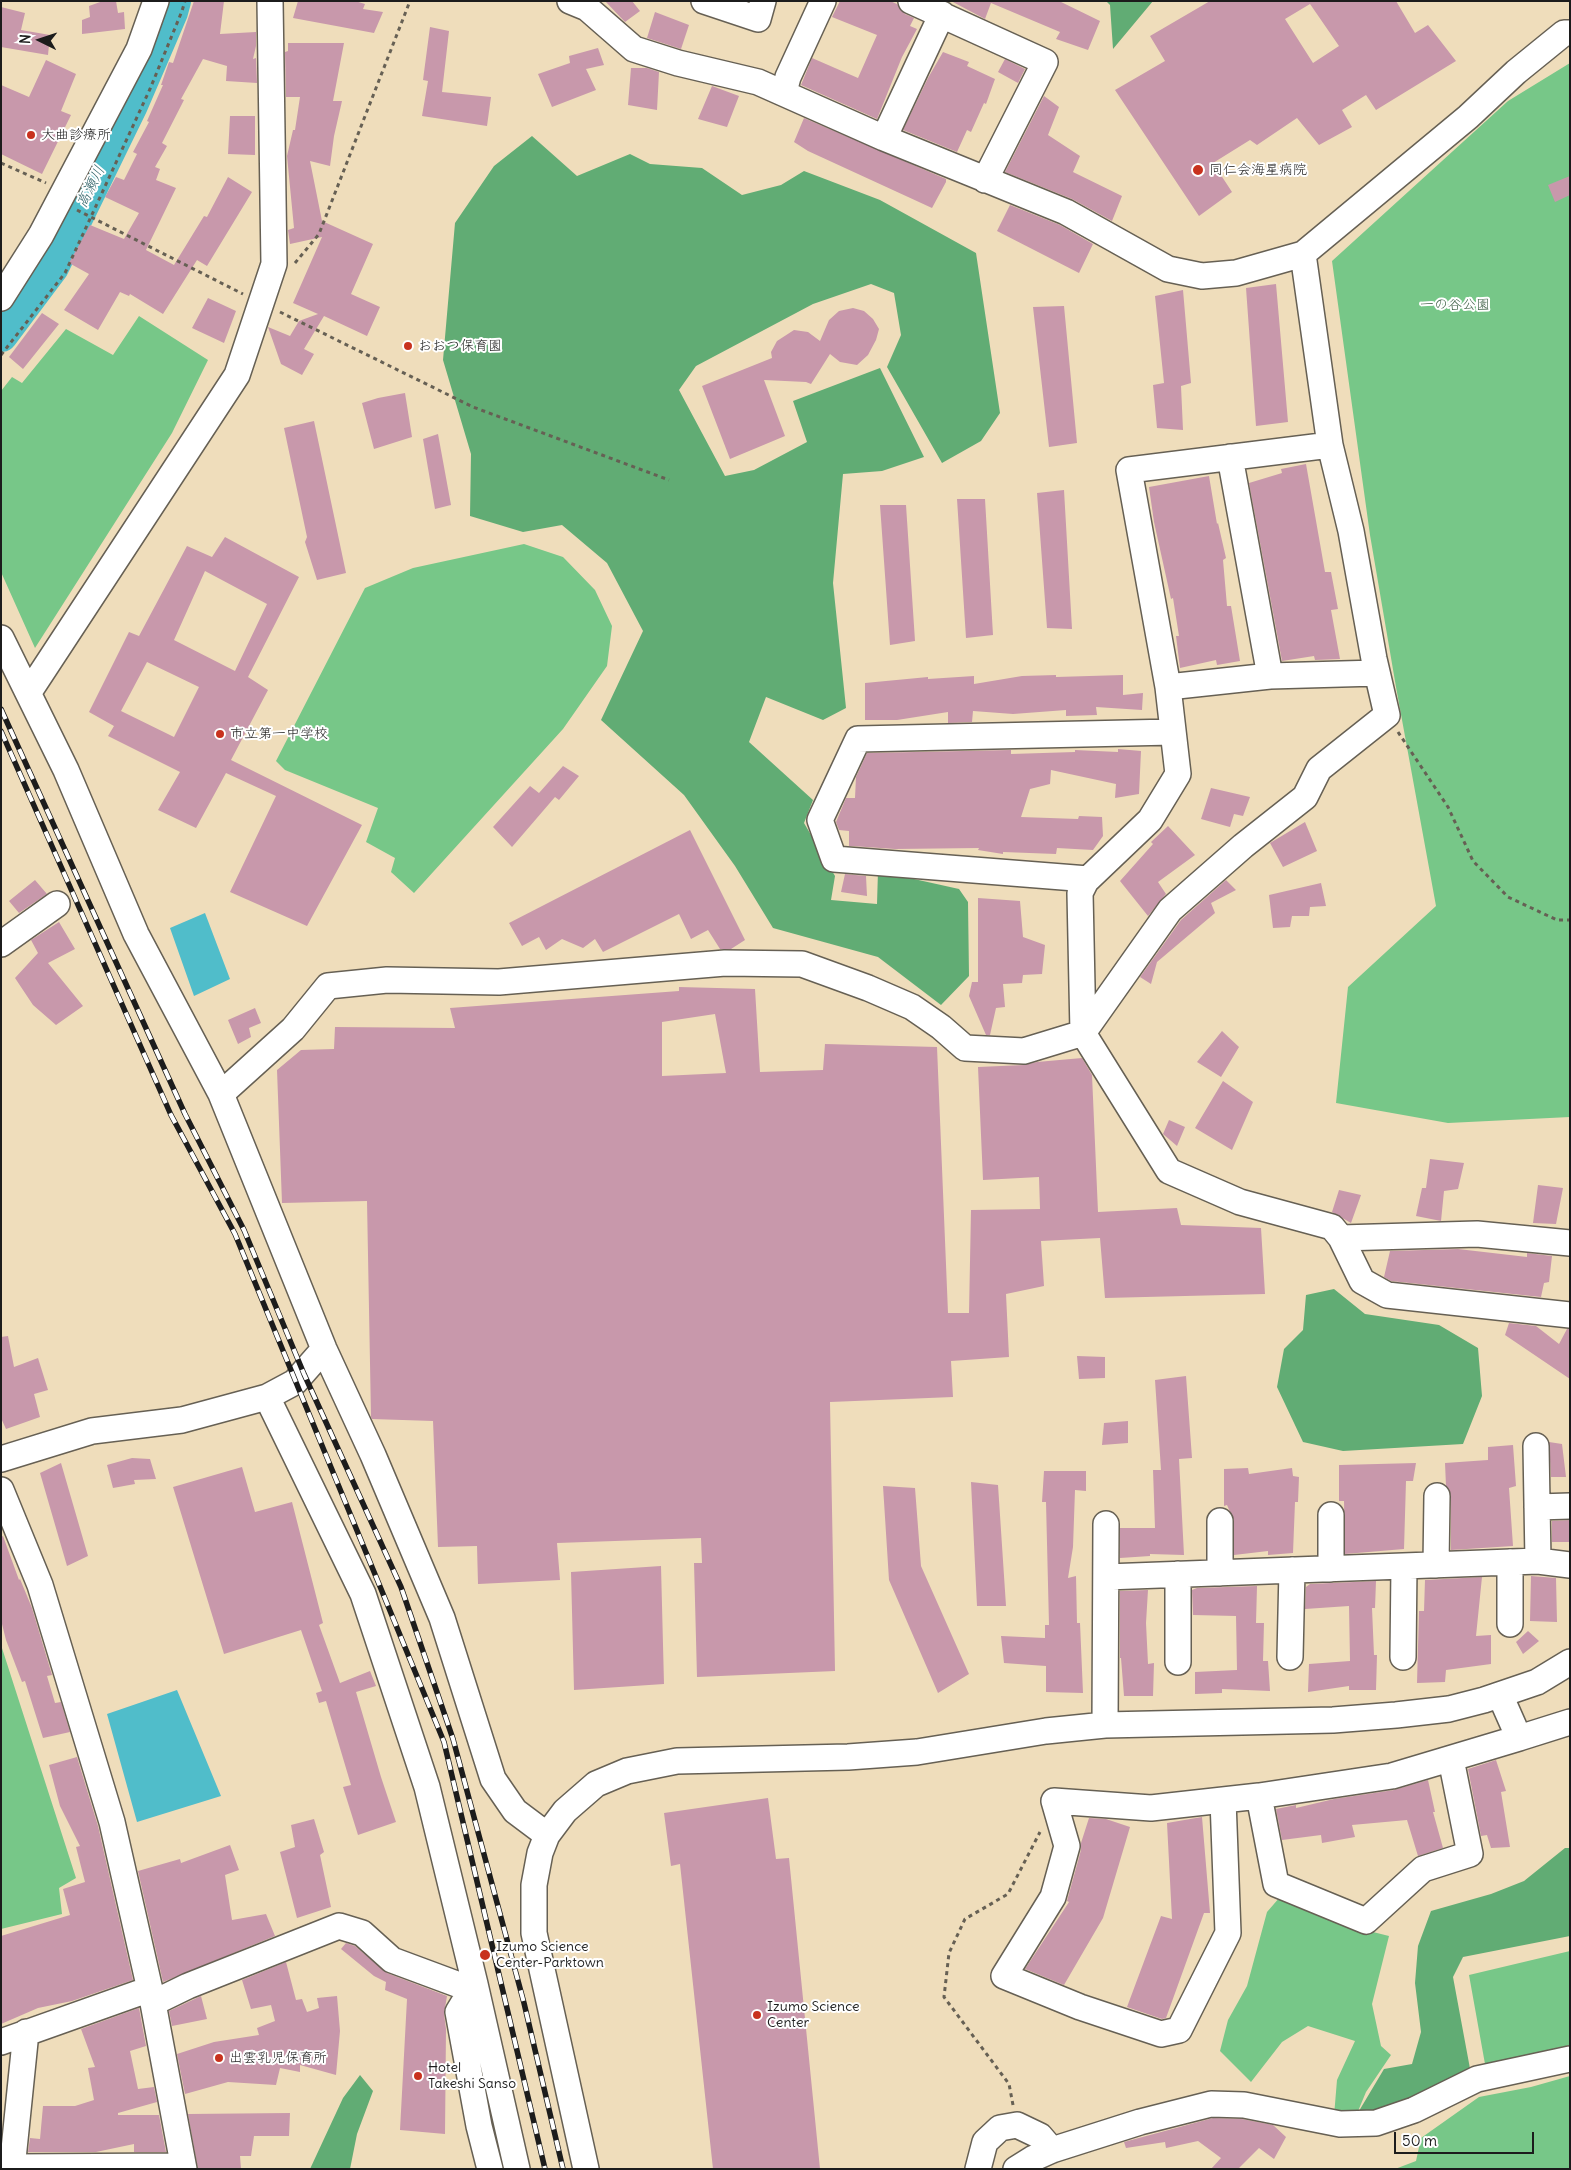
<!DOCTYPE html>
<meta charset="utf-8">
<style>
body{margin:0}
#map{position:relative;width:1571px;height:2170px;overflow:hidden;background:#efddbb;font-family:Delius,sans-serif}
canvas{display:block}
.frame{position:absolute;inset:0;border:2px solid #1c1c1c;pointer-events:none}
.north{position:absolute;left:15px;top:15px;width:50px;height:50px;-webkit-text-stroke:4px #fff;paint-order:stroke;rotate:274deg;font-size:14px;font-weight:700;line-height:20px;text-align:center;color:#1c1c1c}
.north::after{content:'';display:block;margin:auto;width:18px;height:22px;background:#1c1c1c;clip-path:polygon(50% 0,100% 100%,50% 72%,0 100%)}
.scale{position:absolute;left:1394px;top:2132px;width:140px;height:22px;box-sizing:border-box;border:2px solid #1c1c1c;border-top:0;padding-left:6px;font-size:15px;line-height:18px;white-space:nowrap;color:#1c1c1c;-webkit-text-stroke:4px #fff;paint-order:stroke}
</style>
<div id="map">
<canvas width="1571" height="2170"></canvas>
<div class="frame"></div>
<div class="north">N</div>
<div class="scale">50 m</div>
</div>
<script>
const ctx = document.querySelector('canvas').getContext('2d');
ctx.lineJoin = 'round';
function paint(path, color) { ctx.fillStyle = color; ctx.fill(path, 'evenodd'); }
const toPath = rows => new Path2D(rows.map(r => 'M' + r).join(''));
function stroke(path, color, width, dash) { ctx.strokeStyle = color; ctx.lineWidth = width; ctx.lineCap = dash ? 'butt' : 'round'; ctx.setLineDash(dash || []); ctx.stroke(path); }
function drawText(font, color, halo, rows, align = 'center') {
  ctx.font = font + ' Delius,"Klee One",sans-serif'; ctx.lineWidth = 4; ctx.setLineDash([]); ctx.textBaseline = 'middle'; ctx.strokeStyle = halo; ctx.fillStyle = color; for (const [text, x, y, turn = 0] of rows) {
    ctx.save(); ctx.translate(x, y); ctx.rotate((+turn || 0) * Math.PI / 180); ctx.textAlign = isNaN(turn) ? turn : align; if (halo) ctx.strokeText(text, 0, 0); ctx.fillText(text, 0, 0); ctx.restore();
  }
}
paint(toPath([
 [1570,63,1570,1117,1448,1123,1336,1103,1348,987,1436,906,1396,687,1370,535,1332,261,1508,101],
 [139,316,208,360,172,433,35,648,1,572,1,391,12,377,22,383,66,329,113,355],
 [524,544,563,557,595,590,612,626,607,666,563,729,414,893,391,872,395,858,366,842,378,808,285,770,276,761,365,588,413,568],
 [1,1645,76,1878,59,1888,62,1914,1,1929],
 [1280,1897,1361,1929,1389,1936,1372,2004,1381,2046,1391,2055,1366,2092,1356,2116,1334,2116,1337,2080,1355,2041,1308,2026,1282,2042,1251,2082,1220,2051,1228,2020,1247,1986,1267,1912],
 [1570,1951,1570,2045,1485,2064,1469,1975],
 [1570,2076,1570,2169,1395,2169,1416,2161,1421,2138,1479,2097,1531,2087]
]), '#77c788');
paint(toPath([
 [1106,1,1153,1,1113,49,1110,5],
 [532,136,577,176,630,154,650,164,702,168,742,195,781,185,804,171,880,200,976,253,1000,413,981,441,942,463,887,367,901,335,894,293,871,284,813,304,696,366,679,390,725,476,754,470,807,442,793,401,880,368,924,457,882,471,843,474,833,583,846,708,823,720,766,697,749,742,813,800,804,823,835,876,831,900,877,904,878,871,959,889,968,902,969,976,941,1005,878,957,773,928,735,866,684,795,601,720,643,631,607,563,562,525,523,532,470,516,471,454,443,360,455,223,494,166],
 [1334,1289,1365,1314,1439,1325,1478,1348,1482,1396,1463,1444,1343,1451,1303,1442,1277,1387,1284,1349,1303,1330,1306,1295],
 [1565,1848,1570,1848,1570,1936,1463,1957,1453,1977,1471,2074,1389,2106,1356,2116,1384,2069,1412,2064,1421,2032,1415,1983,1418,1946,1431,1911,1491,1894,1524,1881],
 [360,2075,373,2091,357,2134,350,2169,310,2169,343,2098]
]), '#61ac74');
paint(toPath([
 [205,913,230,979,194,996,170,928],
 [177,1690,221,1796,137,1822,107,1714]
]), '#50bdca');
stroke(toPath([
 [1,335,52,267,131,105,171,12,174,1]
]), '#50bdca', 34);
paint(toPath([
 [103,1,116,1,118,13,124,12,125,29,82,34,82,20,90,17,89,6],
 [194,1,224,1,220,34,256,32,256,46,253,59,256,58,257,83,226,81,227,66,203,59,181,99,184,100,162,143,167,146,155,167,160,169,156,180,176,188,146,250,174,265,204,216,207,217,228,177,252,192,207,266,197,260,163,314,130,294,129,296,120,292,98,330,64,310,89,274,69,263,90,225,124,239,139,213,105,197,116,177,124,180,137,154,133,152,149,122,147,121,163,85,161,85,169,62,173,63],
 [298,1,355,1,365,4,363,9,383,12,374,33,293,18],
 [605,1,632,1,640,11,625,22],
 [840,1,890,1,897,4,905,14,914,18,910,26,917,29,902,57,877,119,801,85,812,58,858,78,877,35,832,17],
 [951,1,1059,1,1100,21,1088,50,1056,39,1060,32,991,3,985,19],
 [1210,1,1396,1,1415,33,1428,25,1456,61,1376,110,1366,95,1342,110,1352,127,1319,145,1297,118,1257,145,1250,140,1213,163,1232,192,1199,216,1115,90,1165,61,1150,36],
 [1310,4,1339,46,1313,63,1285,19],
 [1,7,25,13,21,30,50,35,48,55,1,47],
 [655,12,689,25,681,49,647,38],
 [430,27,449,31,442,92,491,97,487,126,422,116,428,81,423,80],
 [288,43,344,43,333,101,342,101,334,136,330,166,310,161,322,221,373,244,351,294,380,307,367,336,324,316,304,349,314,354,302,375,281,364,268,327,290,336,299,321,318,314,293,303,322,237,290,244,288,230,294,228,287,156,293,130,295,130,300,97,286,97,285,52,288,51],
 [598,48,604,65,586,69,596,90,552,107,538,74,570,63,569,56],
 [943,52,969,62,967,66,995,79,986,104,984,103,971,132,967,130,957,152,903,130,928,78],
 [1005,59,1025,69,1018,83,998,72],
 [46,60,76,74,61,111,71,115,42,174,1,154,1,85,29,97],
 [631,68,647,68,659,72,657,110,628,105],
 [712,86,739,96,727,127,698,119],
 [1044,96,1059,107,1048,135,1080,156,1073,172,1122,196,1112,221,1072,199,1005,172],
 [230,116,255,116,255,155,228,154],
 [804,118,946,179,946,182,932,208,808,151,794,142],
 [1570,176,1570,195,1555,202,1548,185],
 [1010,205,1060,225,1093,244,1079,273,997,231],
 [1276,284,1288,422,1256,426,1246,288],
 [1183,290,1191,383,1181,386,1183,430,1157,428,1153,385,1164,383,1155,296],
 [208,298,236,311,224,343,192,328],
 [1064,306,1077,443,1049,447,1033,307],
 [853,308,864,311,873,319,879,329,876,340,868,355,857,365,840,362,830,354,811,384,806,382,764,380,785,436,730,459,702,386,772,358,771,352,777,341,794,330,808,332,820,341,829,320,839,311],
 [42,313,59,324,23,369,9,357],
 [405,393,412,437,374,449,362,403,378,398],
 [314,421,346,573,317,580,305,542,307,537,284,428],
 [438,434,451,505,435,509,423,439],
 [1306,464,1325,572,1331,572,1338,609,1331,610,1340,659,1315,660,1314,656,1282,661,1249,483,1282,473,1281,469],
 [1209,476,1217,524,1218,523,1226,558,1223,560,1227,606,1231,606,1240,661,1217,665,1216,660,1180,668,1176,636,1179,636,1173,598,1171,599,1154,522,1149,487],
 [1064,490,1072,629,1047,628,1037,493],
 [957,499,985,499,993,635,966,638],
 [880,505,906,505,915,641,890,645],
 [225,537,299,577,248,677,268,690,231,760,362,825,307,926,230,892,276,796,226,773,196,828,158,810,180,772,108,736,114,726,89,712,129,632,139,636,187,546,212,557],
 [205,571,267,604,235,671,174,640],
 [147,662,199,687,174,737,121,711],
 [1056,675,1056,677,1123,675,1123,695,1143,693,1142,710,1096,707,1097,715,1066,716,1066,710,1013,714,973,711,972,722,948,723,948,712,897,720,865,720,865,683,928,677,928,679,974,676,974,684,1022,676],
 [1118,749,1141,751,1139,794,1115,798,1116,784,1051,770,1050,784,1030,789,1021,817,1078,819,1079,816,1102,817,1103,836,1093,850,1057,848,1056,854,1003,852,1003,854,978,850,979,848,895,849,852,846,849,846,849,831,839,830,836,822,846,798,855,798,856,777,867,753,1011,750,1011,754,1075,752,1075,750,1118,752],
 [563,766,579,776,559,800,555,797,512,847,493,827,530,786,539,793],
 [1211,788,1250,797,1243,816,1234,814,1230,827,1201,819],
 [1305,822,1317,851,1283,867,1270,843],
 [1168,826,1195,855,1158,882,1166,894,1148,916,1120,881,1153,844,1151,842],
 [690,830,745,940,731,949,720,949,708,930,691,939,679,914,603,952,595,939,583,948,562,939,546,950,539,937,522,946,509,923],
 [845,874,866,876,867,896,841,892],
 [35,880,47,894,19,913,9,901],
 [1226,880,1236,890,1211,903,1215,913,1157,962,1151,984,1140,977,1181,920],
 [1321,883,1326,906,1310,907,1309,916,1292,916,1290,927,1273,928,1269,895],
 [978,898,1020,901,1023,937,1045,945,1042,974,1023,975,1022,983,1003,984,1005,1007,996,1008,990,1035,986,1035,969,996,972,982,978,982],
 [59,922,75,949,48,963,83,1006,56,1025,33,1005,15,978,38,953,31,940],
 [679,987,755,989,760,1072,823,1070,825,1044,937,1047,948,1313,969,1313,971,1210,1040,1209,1039,1177,983,1180,978,1067,1024,1065,1037,1062,1082,1058,1092,1075,1098,1212,1177,1208,1181,1225,1261,1228,1265,1294,1105,1298,1100,1238,1041,1241,1044,1286,1006,1294,1009,1357,951,1361,953,1397,830,1402,835,1671,697,1677,694,1563,702,1563,701,1538,557,1543,560,1580,478,1584,477,1546,438,1547,433,1421,372,1419,371,1417,367,1201,282,1203,277,1070,301,1050,334,1049,335,1027,455,1028,450,1008,679,991],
 [715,1014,726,1073,662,1076,662,1022],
 [255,1008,261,1023,249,1028,251,1037,238,1044,228,1020],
 [1222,1031,1239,1047,1221,1077,1197,1062],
 [1223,1081,1253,1102,1232,1150,1195,1128],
 [1169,1120,1185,1127,1177,1146,1163,1134],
 [1430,1159,1464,1163,1458,1189,1444,1191,1441,1221,1416,1216,1422,1188,1426,1188],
 [1538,1185,1563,1188,1556,1224,1533,1223],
 [1339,1190,1361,1195,1351,1223,1332,1212],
 [1458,1249,1527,1257,1527,1253,1552,1256,1549,1282,1544,1283,1541,1297,1391,1281,1384,1277,1390,1251],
 [1509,1323,1536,1326,1559,1344,1567,1329,1570,1329,1570,1379,1505,1335],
 [8,1336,14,1367,38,1358,48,1390,34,1394,40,1417,6,1429,1,1418,1,1337],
 [1077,1356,1105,1357,1105,1378,1079,1379],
 [1186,1376,1192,1458,1179,1459,1184,1555,1150,1554,1150,1556,1120,1558,1120,1528,1155,1528,1153,1470,1161,1470,1155,1380],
 [1128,1421,1128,1443,1102,1445,1104,1423],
 [1549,1442,1562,1444,1566,1477,1551,1477],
 [1513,1445,1516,1486,1509,1488,1513,1546,1451,1550,1451,1496,1446,1486,1445,1463,1488,1460,1488,1447],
 [132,1458,150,1459,156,1479,134,1480,135,1484,113,1488,107,1465],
 [61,1463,88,1556,67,1566,40,1473],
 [1416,1463,1413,1481,1406,1481,1404,1549,1345,1554,1344,1501,1339,1501,1339,1465],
 [242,1467,255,1512,292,1502,323,1623,319,1625,340,1683,370,1671,376,1686,356,1692,381,1777,396,1822,358,1835,343,1787,351,1785,326,1701,319,1703,316,1693,322,1691,301,1630,224,1654,173,1487],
 [1248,1468,1249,1474,1292,1468,1293,1476,1299,1477,1298,1502,1295,1502,1293,1553,1268,1555,1268,1551,1234,1555,1234,1521,1227,1505,1224,1506,1224,1469],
 [1044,1471,1086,1471,1086,1491,1075,1490,1073,1547,1068,1578,1076,1576,1077,1623,1080,1623,1083,1693,1046,1692,1046,1666,1004,1663,1001,1636,1045,1638,1045,1625,1049,1625,1046,1502,1042,1502],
 [971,1482,998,1485,1006,1606,977,1606],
 [883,1486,915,1488,921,1566,969,1674,938,1693,889,1580],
 [1570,1520,1570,1542,1552,1542,1552,1521],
 [3,1536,19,1580,20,1579,32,1608,52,1675,47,1676,55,1703,61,1702,70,1732,43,1738,25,1681,22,1682,6,1640,1,1620,1,1537],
 [661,1566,664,1684,574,1690,571,1572],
 [1531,1576,1556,1578,1557,1622,1530,1621],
 [1482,1577,1476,1636,1491,1635,1491,1664,1446,1670,1445,1682,1417,1683,1419,1611,1424,1611,1425,1580],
 [1376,1581,1375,1608,1372,1608,1374,1655,1377,1655,1376,1690,1349,1690,1349,1686,1308,1692,1309,1664,1350,1661,1349,1606,1305,1609,1306,1587,1310,1584],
 [1257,1586,1256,1623,1264,1623,1263,1661,1268,1661,1270,1691,1222,1689,1222,1693,1195,1694,1195,1672,1237,1670,1236,1616,1193,1615,1192,1590,1197,1588],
 [1148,1590,1146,1623,1148,1664,1154,1663,1153,1696,1124,1696,1121,1658,1120,1658,1120,1591],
 [1528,1631,1539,1641,1523,1654,1516,1642],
 [77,1757,98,1826,133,1980,72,2001,38,2008,1,2024,1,1936,70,1915,63,1889,85,1882,76,1847,80,1846,60,1806,49,1765],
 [1496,1760,1506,1791,1501,1792,1510,1847,1491,1848,1487,1835,1481,1836,1468,1769],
 [1428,1780,1435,1812,1433,1812,1443,1848,1418,1856,1407,1820,1352,1825,1355,1837,1322,1843,1321,1835,1282,1840,1276,1809,1296,1805,1296,1808,1334,1799,1394,1790],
 [768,1798,776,1859,789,1858,820,2169,713,2169,680,1864,671,1866,664,1813],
 [1202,1817,1210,1913,1204,1913,1166,2018,1162,2019,1127,2007,1161,1916,1172,1919,1167,1823],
 [1089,1818,1106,1819,1130,1827,1103,1918,1064,1985,1025,1969,1069,1902,1067,1901,1081,1850,1081,1843],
 [314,1819,324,1852,320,1855,331,1907,297,1918,280,1852,295,1847,291,1825],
 [230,1845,239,1870,225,1875,232,1920,266,1914,275,1936,163,1982,138,1871,180,1859,181,1863],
 [346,1943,355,1946,387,1973,447,1996,444,2014,446,2029,445,2134,400,2130,407,1999,385,1990,386,1982,374,1976,341,1949],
 [286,1962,296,2000,302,1999,307,2012,319,2008,317,1998,337,1996,340,2031,336,2075,300,2065,300,2072,280,2068,276,2085,228,2082,185,2094,177,2054,214,2042,259,2035,257,2028,275,2021,271,2005,251,2009,242,1980],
 [201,1996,207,2019,172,2026,169,2011],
 [139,2008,146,2046,130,2051,138,2089,154,2087,157,2102,118,2113,118,2115,159,2115,166,2152,134,2152,134,2144,96,2152,28,2152,30,2138,40,2139,43,2106,75,2106,94,2100,88,2068,95,2067,81,2029],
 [290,2113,289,2136,254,2136,251,2156,240,2156,241,2169,198,2169,188,2114],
 [1213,2118,1242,2119,1273,2125,1286,2137,1274,2159,1259,2148,1238,2169,1211,2169,1221,2158,1198,2141,1166,2148,1165,2142,1126,2148,1124,2142]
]), '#c898ab');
const minor = toPath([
 [570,1,587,8,634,49,678,63,758,82,884,138,1066,212,1168,269,1202,276,1236,273,1303,254,1468,117,1516,72,1564,33,1570,33],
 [704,1,758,19,763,1],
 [911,1,1045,62,985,180],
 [784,92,788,77,823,1],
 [884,138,942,14],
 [1,298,41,235,139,49,156,1],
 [1330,445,1129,470,1168,687,1178,774,1150,820,1086,881,1080,893,1083,1033,1169,1171,1240,1202,1332,1227,1341,1238,1362,1281,1387,1295,1570,1315],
 [1230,457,1270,676],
 [1,638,66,770,136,934,221,1094,324,1349,373,1455,442,1618,493,1779,515,1811,547,1835],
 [1168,687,1270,676,1377,673],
 [29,692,237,375,274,264,270,1],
 [1088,879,834,859,820,820,858,739,1173,732],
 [1,944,57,904],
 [221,1094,293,1029,328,986,387,980,499,982,725,963,802,964,868,988,912,1007,941,1027,965,1048,1024,1051,1083,1033,1170,910,1243,846,1305,797,1319,769,1387,715,1374,659,1351,531,1330,445,1303,254],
 [1341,1238,1477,1234,1570,1243],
 [267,1397,363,1594,427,1787,475,1984,517,2169],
 [1536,1446,1538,1561],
 [1,1459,92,1431,182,1420,267,1397,295,1382,324,1349],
 [1,1490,40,1585,112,1822,153,2003,184,2169],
 [1537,1507,1570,1506],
 [1220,1521,1220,1573],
 [1510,1562,1510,1624],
 [1436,1565,1437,1496],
 [1331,1569,1331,1515],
 [1178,1574,1178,1662],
 [1106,1577,1538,1561,1570,1565],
 [1290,1657,1292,1570],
 [1403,1657,1404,1566],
 [1105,1725,1106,1524],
 [1519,1738,1570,1722],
 [1259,1796,1276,1884,1366,1921,1423,1869,1470,1854,1451,1759],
 [1223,1800,1228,1933,1179,2030,1161,2034,1080,2007,1004,1976,1053,1897,1067,1846,1054,1801,1151,1808,1259,1796,1392,1776,1519,1738,1500,1695],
 [475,1984,458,2012,479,2126,490,2169],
 [153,2003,188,1986,339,1926,362,1933,392,1960,462,1986,475,1984],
 [1,2042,150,1989],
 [12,2167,183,2166],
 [12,2169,26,2032],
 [586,2169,534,1933,534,1885,540,1853,547,1835,565,1811,596,1784,627,1771,677,1761,848,1757,917,1752,1046,1731,1105,1725,1333,1720,1396,1715,1449,1709,1484,1700,1537,1682,1570,1662],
 [978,2169,985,2142,1000,2128,1017,2125,1040,2136,1052,2150],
 [1016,2169,1032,2159,1052,2150,1140,2122,1211,2104,1244,2105,1340,2124,1376,2123,1414,2110,1477,2079,1570,2059]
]);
stroke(minor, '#666054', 28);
stroke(toPath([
 [1,163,46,183],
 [77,210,243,294],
 [295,263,319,234,410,1],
 [280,312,473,407,669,480],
 [1,355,65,273,150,89,182,11,185,1],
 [1398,732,1448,807,1473,861,1508,897,1557,920,1570,920],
 [1013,2105,1009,2084,944,1997,949,1953,965,1919,1008,1894,1040,1832]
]), '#666054', 3, [4, 4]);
stroke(minor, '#fff', 25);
const rail = toPath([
 [1,709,185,1114,244,1230,304,1374,401,1587,453,1739,524,2003,563,2169],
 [1,731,171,1115,235,1234,444,1742,545,2169]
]);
stroke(rail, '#1c1c1c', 5.5);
stroke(rail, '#fff', 4, [11]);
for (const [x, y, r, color] of [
 [31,135,5,"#c8321e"],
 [1198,170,6,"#c8321e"],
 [408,346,5,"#c8321e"],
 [220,734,5,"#c8321e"],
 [485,1955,6,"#c8321e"],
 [757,2015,5,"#c8321e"],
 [219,2058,5,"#c8321e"],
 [418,2076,5,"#c8321e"]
]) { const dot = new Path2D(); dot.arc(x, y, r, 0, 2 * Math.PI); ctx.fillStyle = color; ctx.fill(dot); stroke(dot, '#fff', 2); }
drawText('14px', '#1c1c1c', '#fff', [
 ["大曲診療所",41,135],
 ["同仁会海星病院",1209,170],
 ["おおつ保育園",418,346],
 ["市立第一中学校",230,734],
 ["Izumo Science",496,1947],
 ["Center-Parktown",496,1963],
 ["Izumo Science",767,2007],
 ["Center",767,2023],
 ["出雲乳児保育所",229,2058],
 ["Hotel",428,2068],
 ["Takeshi Sanso",428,2084]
], 'left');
drawText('14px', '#406047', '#fff', [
 ["一の谷公園",1455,305]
]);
drawText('italic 15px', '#33646a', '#fff', [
 ["高瀬川",91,187,-64]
]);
</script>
